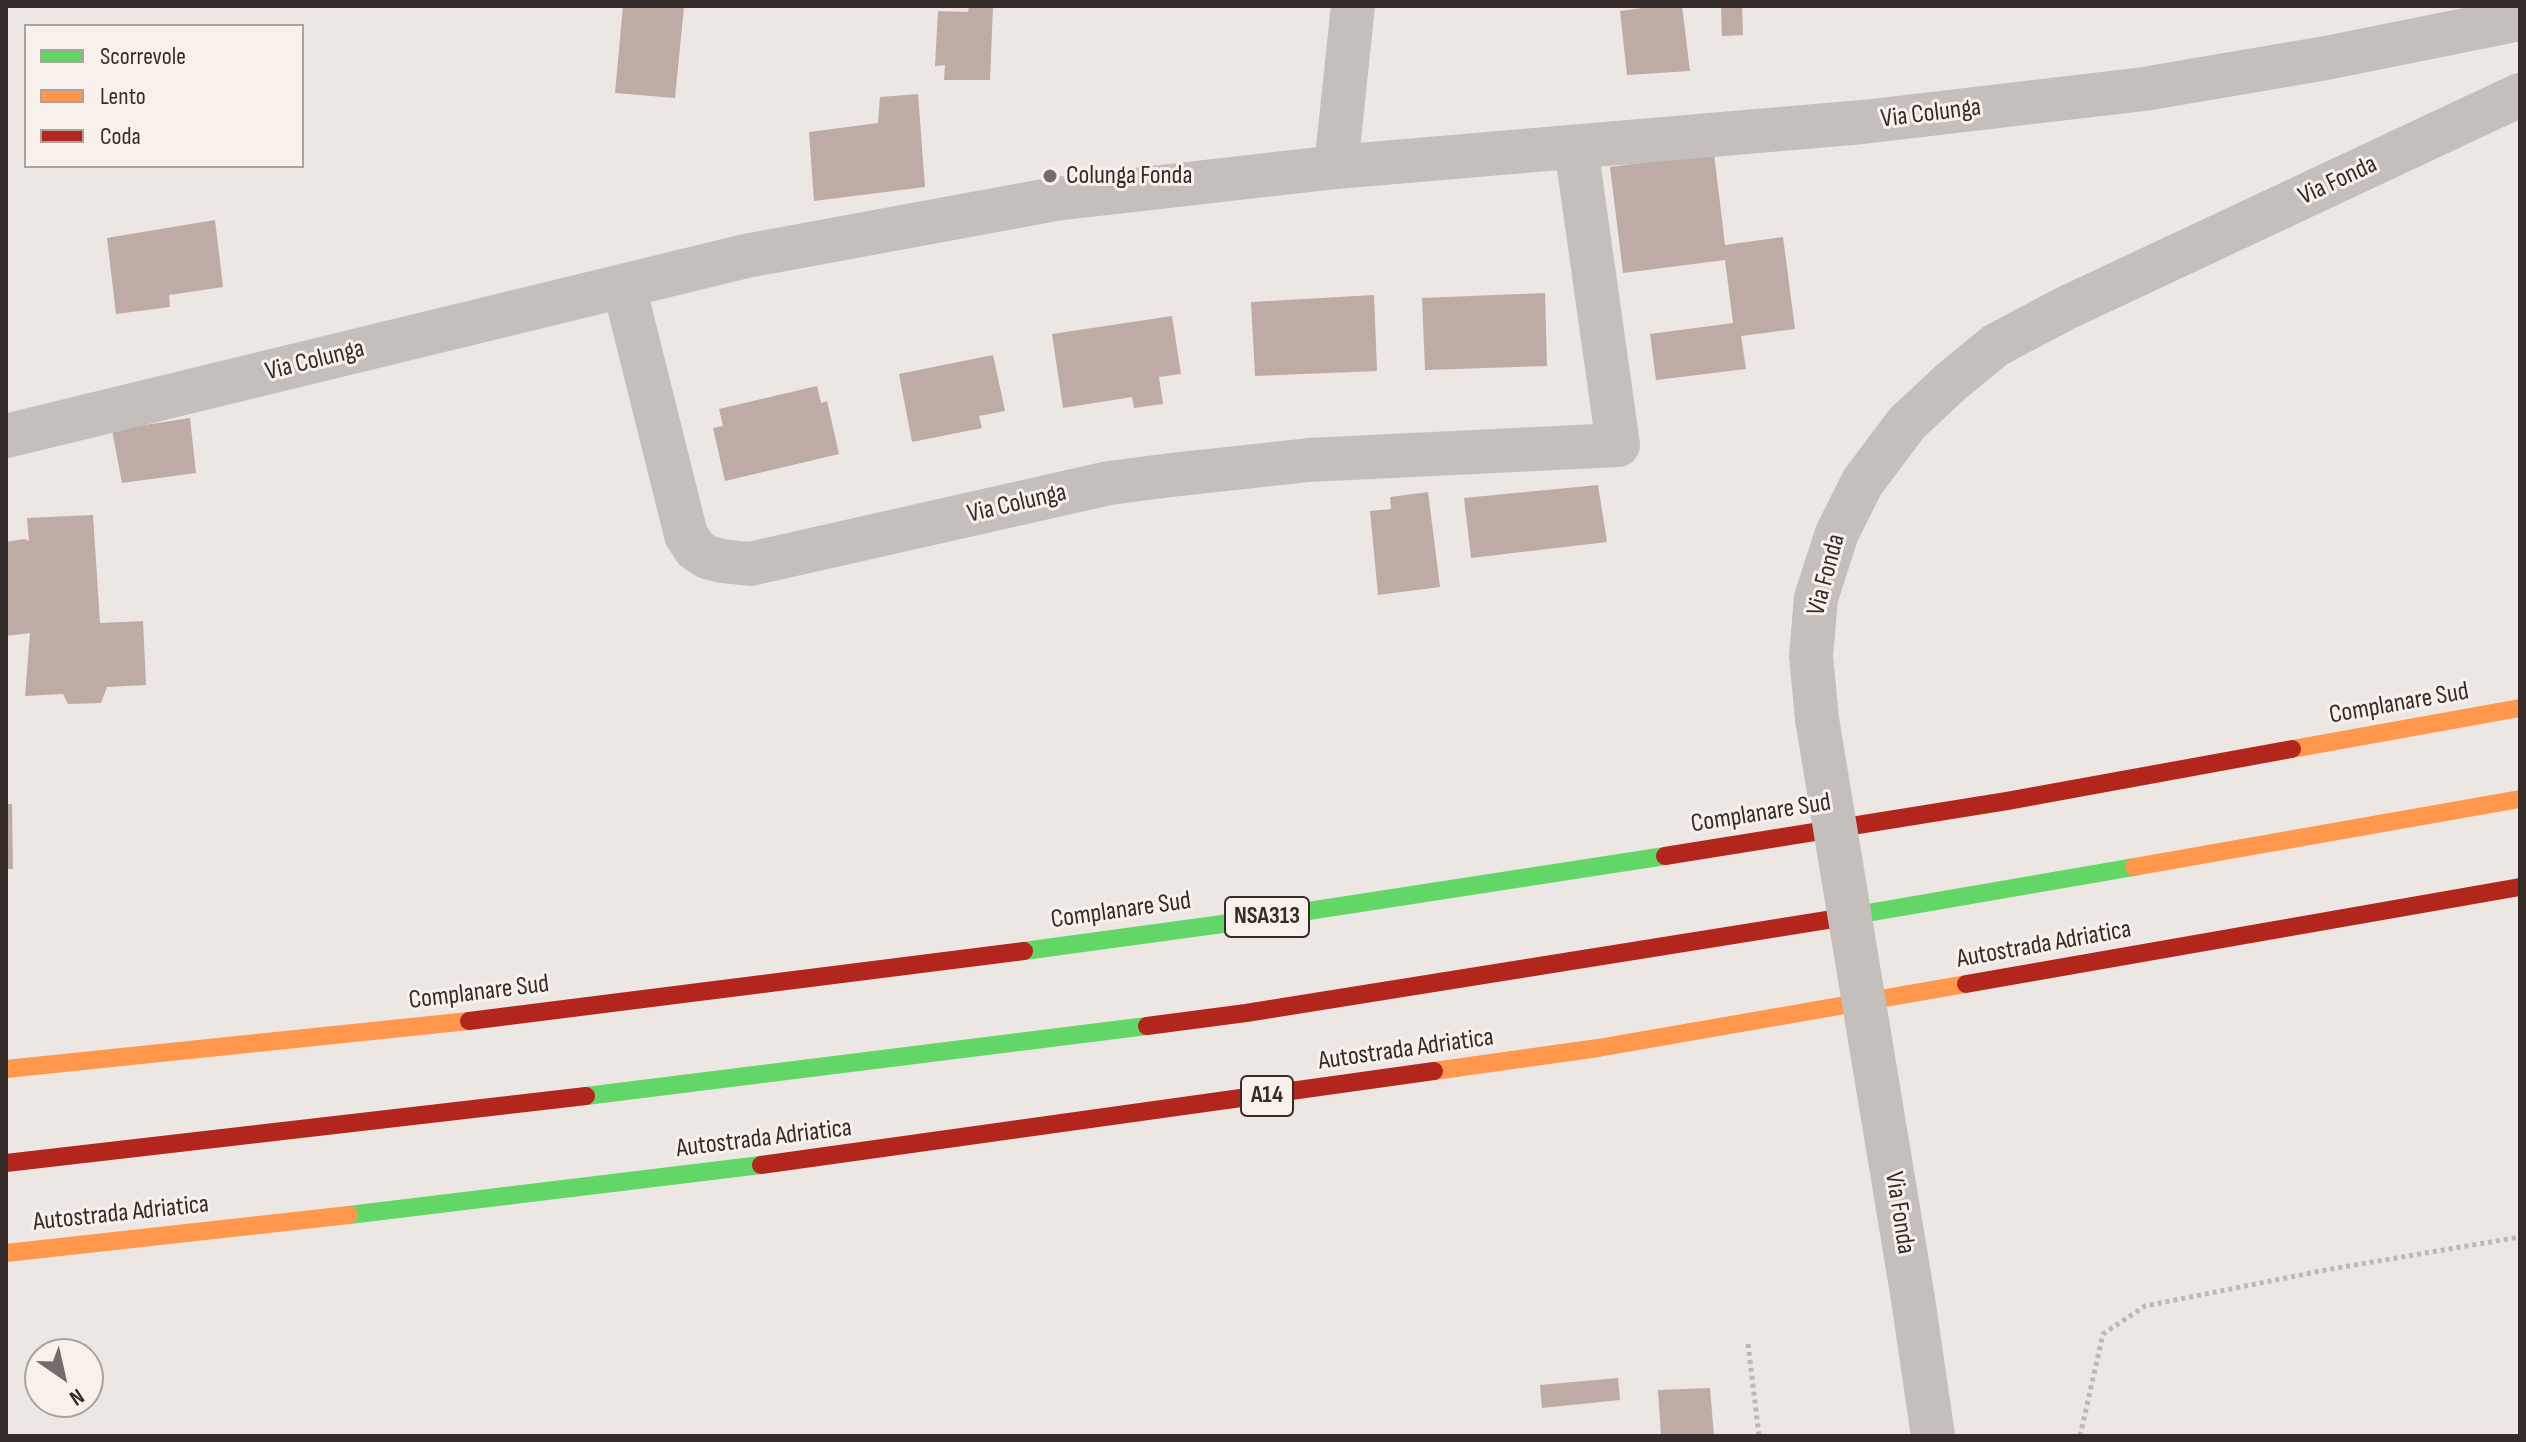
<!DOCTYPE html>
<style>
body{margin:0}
#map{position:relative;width:2526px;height:1442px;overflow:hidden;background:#ece7e3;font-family:"Sofia Sans Condensed",sans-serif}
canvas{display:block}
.frame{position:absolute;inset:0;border:8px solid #352c2a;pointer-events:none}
.legend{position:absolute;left:24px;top:24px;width:280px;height:144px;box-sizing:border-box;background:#f8f0ea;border:2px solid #aaa29d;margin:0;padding:10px 14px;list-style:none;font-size:24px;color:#352c2a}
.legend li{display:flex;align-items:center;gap:16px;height:40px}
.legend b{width:40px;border:2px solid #aaa29d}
.north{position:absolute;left:24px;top:1338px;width:80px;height:80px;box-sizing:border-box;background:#f8f0ea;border:2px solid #aaa29d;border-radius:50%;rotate:146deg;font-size:22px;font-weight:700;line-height:32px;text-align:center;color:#352c2a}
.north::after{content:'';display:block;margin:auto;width:28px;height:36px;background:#756d6b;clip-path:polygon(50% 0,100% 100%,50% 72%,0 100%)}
</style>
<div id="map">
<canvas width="2526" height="1442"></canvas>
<div class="frame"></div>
<ul class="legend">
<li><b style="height:10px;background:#63d668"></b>Scorrevole</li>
<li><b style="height:10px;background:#ff974d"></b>Lento</li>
<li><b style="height:10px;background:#b3261e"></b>Coda</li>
</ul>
<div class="north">N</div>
</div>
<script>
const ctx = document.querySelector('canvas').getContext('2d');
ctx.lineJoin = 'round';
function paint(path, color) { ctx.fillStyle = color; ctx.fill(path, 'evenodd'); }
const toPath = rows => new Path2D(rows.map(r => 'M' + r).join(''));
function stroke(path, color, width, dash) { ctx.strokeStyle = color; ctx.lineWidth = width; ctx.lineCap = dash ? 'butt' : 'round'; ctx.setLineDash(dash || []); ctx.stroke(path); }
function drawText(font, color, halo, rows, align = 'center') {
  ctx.font = font + ' "Sofia Sans Condensed",sans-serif'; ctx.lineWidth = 6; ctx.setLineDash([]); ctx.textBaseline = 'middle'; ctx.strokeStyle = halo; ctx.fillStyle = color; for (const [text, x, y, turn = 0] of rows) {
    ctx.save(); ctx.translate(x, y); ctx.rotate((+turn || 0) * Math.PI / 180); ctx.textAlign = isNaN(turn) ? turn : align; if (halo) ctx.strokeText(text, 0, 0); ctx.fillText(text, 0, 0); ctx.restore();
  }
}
paint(toPath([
 [623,6,684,7,675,98,615,93],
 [969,6,993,6,990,80,944,80,945,65,935,66,938,11,968,12],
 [1658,6,1682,6,1690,71,1627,75,1620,11],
 [1721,6,1742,6,1743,35,1722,36],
 [918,94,925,187,814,201,809,132,878,123,880,97],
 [1714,153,1725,245,1783,237,1795,329,1741,336,1746,369,1656,380,1650,334,1733,323,1725,260,1623,273,1610,167],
 [215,220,223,287,169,295,170,307,116,314,107,238],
 [1545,293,1547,366,1425,370,1422,298],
 [1374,295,1377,371,1255,376,1251,302],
 [1172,316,1181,374,1159,377,1163,404,1134,408,1132,397,1063,408,1052,334],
 [993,355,1005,411,979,416,982,428,912,442,899,374],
 [817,386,821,403,827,401,839,454,725,481,713,428,723,426,719,409],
 [190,418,196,473,122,483,112,430],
 [1598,485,1607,542,1471,558,1464,498],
 [1428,492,1440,587,1378,595,1370,511,1391,509,1390,497],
 [93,515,100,623,143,621,146,685,107,687,101,703,68,704,63,694,25,696,30,633,6,636,6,542,24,539,29,541,27,518],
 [6,804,12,804,13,869,6,869],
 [1618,1378,1620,1400,1542,1408,1540,1385],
 [1710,1388,1714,1436,1661,1436,1658,1390]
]), '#beaba6');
stroke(toPath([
 [1748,1344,1759,1436],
 [2080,1436,2103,1334,2145,1306,2331,1269,2520,1237]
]), '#beb8b4', 5, [4, 4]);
stroke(toPath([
 [1336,167,1353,6],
 [624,286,686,535,695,549,707,557,722,561,750,564,1109,483,1171,475,1309,460,1618,445,1576,147],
 [6,436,746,256,1055,199,1336,167,1863,122,2144,89,2326,58,2520,19],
 [1817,719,1811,656,1816,598,1837,533,1862,483,1907,423,1952,381,1996,345,2066,308,2520,95],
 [1913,1299,1933,1436]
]), '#c5bfbc', 44);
stroke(toPath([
 [1827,920,2134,867],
 [1024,951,1237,922,1665,856],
 [586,1096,1147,1026],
 [349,1215,761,1165]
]), '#63d668', 18);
stroke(toPath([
 [2292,749,2520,708],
 [2134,867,2520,799],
 [6,1069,469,1021],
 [1434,1071,1598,1048,1966,984],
 [6,1253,349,1215]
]), '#ff974d', 18);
stroke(toPath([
 [1665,856,2007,801,2292,749],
 [1966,984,2520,887],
 [469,1021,1024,951],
 [1147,1026,1246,1013,1827,920],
 [6,1163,586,1096],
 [761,1165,1434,1071]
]), '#b3261e', 18);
stroke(toPath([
 [1817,719,1913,1299]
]), '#c5bfbc', 44);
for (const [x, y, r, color] of [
 [1050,176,8,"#756d6b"]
]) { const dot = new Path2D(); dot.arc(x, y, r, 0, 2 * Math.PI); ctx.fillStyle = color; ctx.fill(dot); stroke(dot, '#f8f0ea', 3); }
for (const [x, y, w] of [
 [1267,917,84],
 [1267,1096,52]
]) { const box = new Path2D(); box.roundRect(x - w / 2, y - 20, w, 40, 6); ctx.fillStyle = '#f8f0ea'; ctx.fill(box); stroke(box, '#352c2a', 2); }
drawText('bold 24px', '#352c2a', null, [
 ["NSA313",1267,917],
 ["A14",1267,1096]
]);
drawText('26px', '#352c2a', '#f8f0ea', [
 ["Via Colunga",1931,114,-7],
 ["Via Fonda",2338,181,-25],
 ["Via Colunga",315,361,-14],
 ["Via Colunga",1017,504,-13],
 ["Via Fonda",1827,575,-75],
 ["Complanare Sud",2399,704,-10],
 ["Complanare Sud",1761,814,-9],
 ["Complanare Sud",1121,911,-8],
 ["Autostrada Adriatica",2044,945,-10],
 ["Complanare Sud",479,993,-7],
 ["Autostrada Adriatica",1406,1050,-8],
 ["Autostrada Adriatica",764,1139,-7],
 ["Via Fonda",1899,1213,81],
 ["Autostrada Adriatica",121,1214,-6]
]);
drawText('26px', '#352c2a', '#f8f0ea', [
 ["Colunga Fonda",1066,176]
], 'left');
</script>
